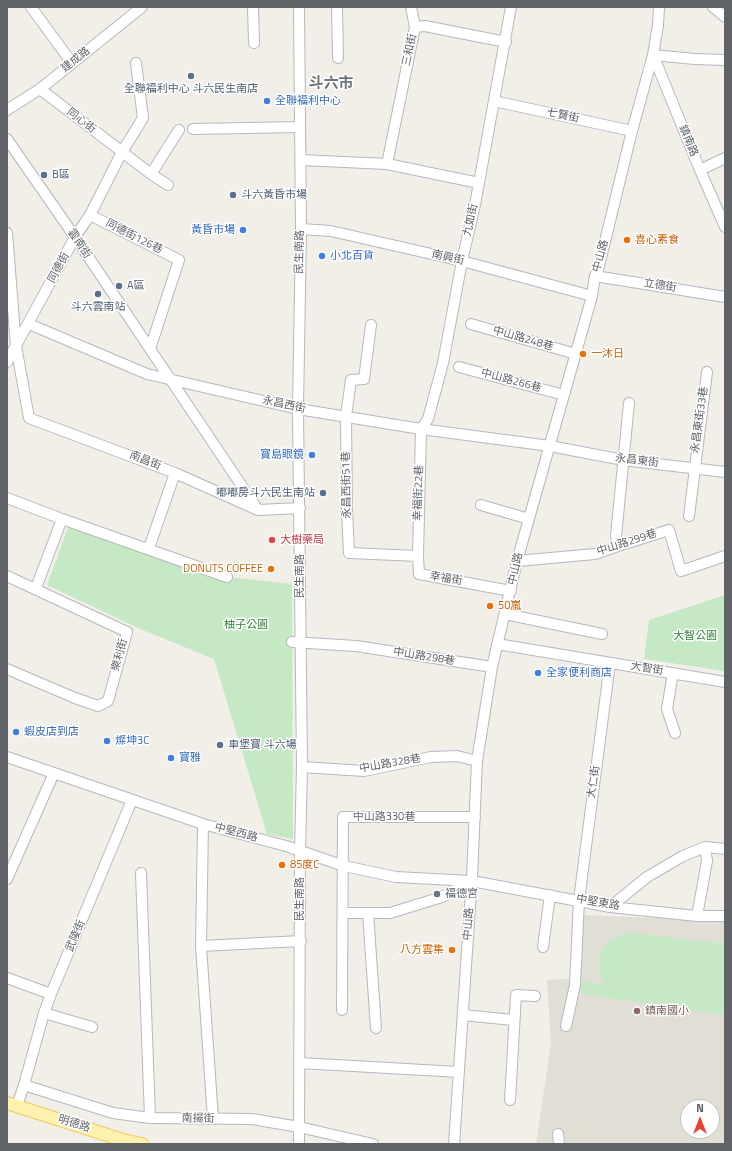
<!DOCTYPE html>
<meta charset="utf-8">
<style>
body{margin:0}
#map{position:relative;width:732px;height:1151px;overflow:hidden;background:#f1efe8;font-family:"Titillium Web",sans-serif}
canvas{display:block}
.frame{position:absolute;inset:0;border:8px solid #5f6368;pointer-events:none}
.north{position:absolute;left:680px;top:1099px;width:40px;height:40px;box-sizing:border-box;background:#fff;border:1px solid #bfc1c3;border-radius:50%;rotate:0deg;font-size:11px;font-weight:700;line-height:16px;text-align:center;color:#5f6368}
.north::after{content:'';display:block;margin:auto;width:14px;height:18px;background:#ea4335;clip-path:polygon(50% 0,100% 100%,50% 72%,0 100%)}
</style>
<div id="map">
<canvas width="732" height="1151"></canvas>
<div class="frame"></div>
<div class="north">N</div>
</div>
<script>
const ctx = document.querySelector('canvas').getContext('2d');
ctx.lineJoin = 'round';
function paint(path, color) { ctx.fillStyle = color; ctx.fill(path, 'evenodd'); }
const toPath = rows => new Path2D(rows.map(r => 'M' + r).join(''));
function stroke(path, color, width, dash) { ctx.strokeStyle = color; ctx.lineWidth = width; ctx.lineCap = dash ? 'butt' : 'round'; ctx.setLineDash(dash || []); ctx.stroke(path); }
function drawText(font, color, halo, rows, align = 'center') {
  ctx.font = font + ' "Titillium Web","Noto Sans TC",sans-serif'; ctx.lineWidth = 3; ctx.setLineDash([]); ctx.textBaseline = 'middle'; ctx.strokeStyle = halo; ctx.fillStyle = color; for (const [text, x, y, turn = 0] of rows) {
    ctx.save(); ctx.translate(x, y); ctx.rotate((+turn || 0) * Math.PI / 180); ctx.textAlign = isNaN(turn) ? turn : align; if (halo) ctx.strokeText(text, 0, 0); ctx.fillText(text, 0, 0); ctx.restore();
  }
}
paint(toPath([
 [584,915,725,921,725,1144,536,1144,551,1043,547,980,579,978],
 [688,1107,712,1107,712,1131,688,1131]
]), '#e1ded6');
paint(toPath([
 [69,525,227,577,292,584,293,839,267,834,214,659,138,628,47,585],
 [725,595,725,671,644,659,649,620],
 [627,932,725,944,725,1015,581,994,583,981,605,984,600,977,599,962,601,950,610,940]
]), '#c5e8c5');
const minor = toPath([
 [31,7,72,63],
 [253,7,254,43],
 [337,7,338,58],
 [411,7,415,27],
 [713,7,725,17],
 [653,55,700,170,725,227],
 [653,55,695,59,725,60],
 [40,89,151,174,168,185],
 [494,101,632,131],
 [7,110,40,89,142,7],
 [193,129,300,127],
 [7,139,75,237,258,510],
 [301,160,387,164,479,183],
 [387,164,415,27,425,26,506,42],
 [700,170,725,158],
 [151,174,179,130],
 [90,215,179,260,150,349],
 [301,229,331,231,462,261,592,296],
 [7,233,16,346,29,418,175,473,258,510,300,508],
 [595,276,725,297],
 [29,324,147,374,298,409,421,429,550,446,623,460,725,472],
 [471,324,576,354],
 [371,325,364,379,351,380,346,416,347,509,349,553,418,556,419,574,511,591],
 [7,362,75,237,90,215,122,152,143,118,136,63],
 [459,367,564,395],
 [7,498,62,519,227,577],
 [481,505,529,519],
 [689,516,707,372],
 [618,546,616,536,629,403],
 [149,548,175,473],
 [418,556,421,429,428,419,443,363,462,261,475,205,511,7],
 [517,561,595,554,618,546,669,530,681,571,725,556],
 [7,576,127,632,108,701,98,706,75,698,7,669],
 [36,588,62,519],
 [505,614,602,634],
 [292,642,356,646,492,667],
 [497,644,725,682],
 [673,673,667,709,675,733],
 [7,757,203,824,286,846,344,866,396,877,472,881,610,907,697,916,725,916],
 [302,767,364,771,431,757,457,756,477,761],
 [203,824,201,946,213,1119],
 [141,873,150,1118],
 [7,879,54,773],
 [610,907,647,877,683,856,705,847,725,849],
 [343,913,390,913,442,897,472,881],
 [368,913,376,1028],
 [697,916,707,861,705,847],
 [201,946,301,941],
 [543,947,550,895],
 [7,978,51,994,44,1013,24,1085,17,1106],
 [51,994,132,800],
 [342,1010,343,817,475,817],
 [44,1013,92,1027],
 [463,1015,513,1020],
 [566,1026,575,985,579,900,610,663],
 [300,1063,459,1072],
 [24,1085,113,1113,150,1118,252,1119,299,1127,373,1144],
 [510,1100,516,995,535,996],
 [558,1134,559,1144],
 [299,1144,300,851,302,767,298,409,301,229,299,7],
 [454,1144,472,877,477,761,492,667,517,561,592,296,595,276,598,270,632,131,653,55,658,25,659,7]
]);
const major = toPath([
 [7,1103,123,1140,142,1144]
]);
stroke(minor, '#b5b8bc', 12);
stroke(major, '#f2c960', 14);
stroke(minor, '#fff', 10);
stroke(major, '#fff2af', 12);
for (const [x, y, r, color] of [
 [191,76,4,"#5c6f8a"],
 [267,101,4,"#3f7fe0"],
 [44,175,4,"#5c6f8a"],
 [233,195,4,"#5c6f8a"],
 [243,230,4,"#3f7fe0"],
 [627,240,4,"#e8710a"],
 [322,256,4,"#3f7fe0"],
 [119,286,4,"#5c6f8a"],
 [98,294,4,"#5c6f8a"],
 [583,354,4,"#e8710a"],
 [312,455,4,"#3f7fe0"],
 [323,493,4,"#5c6f8a"],
 [272,540,4,"#e0444e"],
 [271,569,4,"#e8710a"],
 [490,606,4,"#e8710a"],
 [538,673,4,"#3f7fe0"],
 [16,732,4,"#3f7fe0"],
 [107,741,4,"#3f7fe0"],
 [220,745,4,"#5c6f8a"],
 [171,758,4,"#3f7fe0"],
 [282,865,4,"#e8710a"],
 [437,894,4,"#6b7280"],
 [452,950,4,"#e8710a"],
 [637,1011,4,"#8d6e63"]
]) { const dot = new Path2D(); dot.arc(x, y, r, 0, 2 * Math.PI); ctx.fillStyle = color; ctx.fill(dot); stroke(dot, '#fff', 1.5); }
drawText('11px', '#5f6368', '#fff', [
 ["三和街",410,50,-78],
 ["建成路",76,60,-39],
 ["七賢街",563,116,12],
 ["同心街",81,121,38],
 ["鎮南路",688,141,68],
 ["九如街",471,220,-77],
 ["同德街126巷",134,237,27],
 ["雲南街",79,244,56],
 ["民生南路",300,252,-89],
 ["中山路",601,256,-75],
 ["南興街",448,258,13],
 ["同德街",59,268,-62],
 ["立德街",660,286,9],
 ["中山路248巷",523,339,16],
 ["中山路266巷",511,381,15],
 ["永昌西街",284,405,12],
 ["永昌東街33巷",700,420,-82],
 ["南昌街",145,461,21],
 ["永昌東街",637,461,7],
 ["永昌西街51巷",347,485,-91],
 ["幸福街22巷",419,493,-88],
 ["中山路299巷",627,543,-18],
 ["中山路",516,569,-77],
 ["民生南路",300,576,-90],
 ["幸福街",446,579,10],
 ["樂利街",120,655,-75],
 ["中山路298巷",424,657,9],
 ["大智街",647,669,9],
 ["中山路328巷",390,764,-10],
 ["大仁街",594,782,-82],
 ["中山路330巷",384,817],
 ["中堅西路",236,833,15],
 ["民生南路",300,899,-90],
 ["中堅東路",598,903,10],
 ["中山路",469,924,-86],
 ["武陵街",76,936,-67],
 ["南揚街",198,1119,1],
 ["明德路",74,1124,17]
]);
drawText('11px', '#4e5e75', '#fff', [
 ["全聯福利中心 斗六民生南店",191,89,"center"],
 ["B區",52,175],
 ["斗六黃昏市場",241,195],
 ["A區",127,286],
 ["斗六雲南站",98,307,"center"],
 ["嘟嘟房斗六民生南站",315,493,"right"],
 ["車堡寶 斗六場",228,745]
], 'left');
drawText('11px', '#366cbe', '#fff', [
 ["全聯福利中心",275,101],
 ["黃昏市場",235,230,"right"],
 ["小北百貨",330,256],
 ["寶島眼鏡",304,455,"right"],
 ["全家便利商店",546,673],
 ["蝦皮店到店",24,732],
 ["燦坤3C",115,741],
 ["寶雅",179,758]
], 'left');
drawText('11px', '#c56008', '#fff', [
 ["喜心素食",635,240],
 ["一沐日",591,354],
 ["DONUTS COFFEE",263,569,"right"],
 ["50嵐",498,606],
 ["85度C",290,865],
 ["八方雲集",444,950,"right"]
], 'left');
drawText('11px', '#be3a42', '#fff', [
 ["大樹藥局",280,540]
], 'left');
drawText('11px', '#348238', '#fff', [
 ["柚子公園",246,625],
 ["大智公園",695,636]
]);
drawText('11px', '#5b616d', '#fff', [
 ["福德宮",445,894]
], 'left');
drawText('11px', '#785e54', '#fff', [
 ["鎮南國小",645,1011]
], 'left');
drawText('bold 15px', '#70757a', '#fff', [
 ["斗六市",331,84]
]);
</script>
